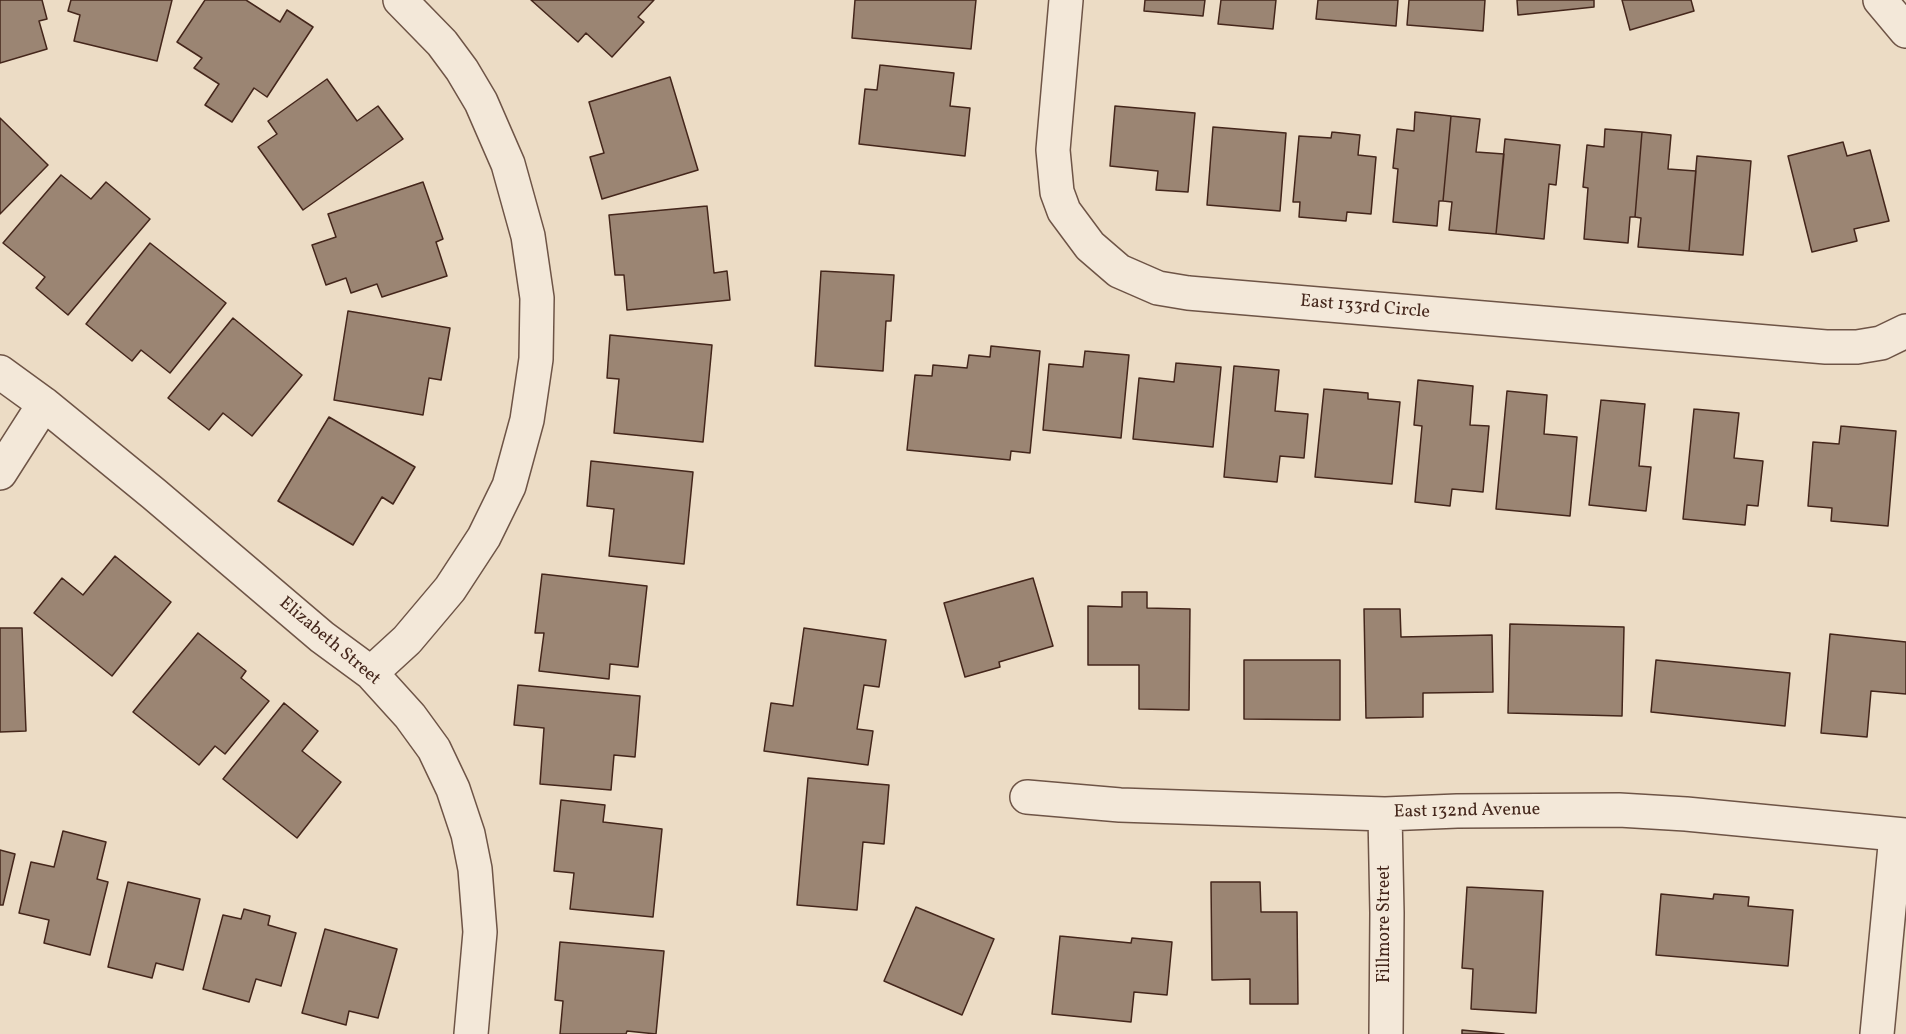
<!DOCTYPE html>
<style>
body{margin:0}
canvas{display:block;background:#ecdcc5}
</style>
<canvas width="1906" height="1034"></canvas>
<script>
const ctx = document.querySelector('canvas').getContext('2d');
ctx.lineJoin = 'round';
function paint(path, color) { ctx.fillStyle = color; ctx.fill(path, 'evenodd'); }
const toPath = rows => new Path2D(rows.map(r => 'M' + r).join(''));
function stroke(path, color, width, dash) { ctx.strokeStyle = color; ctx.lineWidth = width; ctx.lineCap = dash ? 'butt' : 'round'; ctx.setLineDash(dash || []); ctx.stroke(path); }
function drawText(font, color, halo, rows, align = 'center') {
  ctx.font = font + ' Vollkorn,serif'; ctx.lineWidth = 4.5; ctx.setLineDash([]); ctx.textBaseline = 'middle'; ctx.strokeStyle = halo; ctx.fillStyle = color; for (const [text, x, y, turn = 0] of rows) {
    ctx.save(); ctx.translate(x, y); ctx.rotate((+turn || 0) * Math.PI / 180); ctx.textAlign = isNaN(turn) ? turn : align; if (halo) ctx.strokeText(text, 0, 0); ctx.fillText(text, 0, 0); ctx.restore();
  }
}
const building = toPath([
 [0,0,42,0,47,19,39,21,47,49,0,63,0,0],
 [71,0,172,0,157,61,74,41,80,15,68,11,71,0],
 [205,0,246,0,280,22,287,10,313,27,267,97,254,88,232,122,205,105,219,84,194,68,202,58,177,42,205,0],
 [531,0,654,0,638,17,644,22,612,57,586,33,578,42,531,0],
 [855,0,976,0,971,49,852,38,855,0],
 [1145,0,1205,0,1203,16,1144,11,1145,0],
 [1221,0,1276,0,1273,29,1218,24,1221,0],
 [1318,0,1398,0,1396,26,1316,19,1318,0],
 [1409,0,1485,0,1483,31,1407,25,1409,0],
 [1517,0,1594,0,1594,7,1518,15,1517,0],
 [1622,0,1691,0,1694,11,1630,30,1622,0],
 [880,65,954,73,950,106,970,108,965,156,859,144,865,89,877,90,880,65],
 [670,77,698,170,602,199,590,157,604,153,589,102,670,77],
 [327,79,357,121,378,106,403,139,303,210,258,147,277,134,268,121,327,79],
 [1115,106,1195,113,1188,192,1156,190,1158,171,1110,166,1115,106],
 [1415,112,1451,116,1443,201,1439,201,1437,226,1393,222,1398,169,1393,168,1397,129,1414,131,1415,112],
 [1451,116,1480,119,1476,152,1504,154,1496,234,1449,230,1452,202,1443,201,1451,116],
 [0,118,48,165,0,214,0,118],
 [1213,127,1286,133,1280,211,1207,205,1213,127],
 [1605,129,1642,132,1635,217,1630,217,1628,243,1584,239,1588,188,1583,187,1587,145,1604,147,1605,129],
 [1332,132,1360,135,1358,155,1376,157,1371,214,1347,212,1346,221,1299,217,1300,202,1293,202,1299,136,1331,138,1332,132],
 [1642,132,1671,135,1668,169,1696,171,1689,251,1638,247,1641,218,1635,217,1642,132],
 [1505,139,1560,145,1556,185,1549,184,1544,239,1496,234,1505,139],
 [1843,142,1847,156,1870,150,1889,221,1854,229,1857,241,1812,252,1788,156,1843,142],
 [1697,156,1751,161,1743,255,1689,251,1697,156],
 [61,175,91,199,106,182,150,219,68,315,36,288,45,277,3,243,61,175],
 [423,182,443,239,436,242,447,276,382,297,377,284,351,293,346,278,326,285,312,245,336,237,328,214,423,182],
 [707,206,714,273,727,271,730,300,627,310,624,275,615,275,609,215,707,206],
 [150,243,226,303,170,373,141,350,132,361,86,324,150,243],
 [821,271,894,275,891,321,886,321,883,371,815,366,821,271],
 [348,311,450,328,441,380,429,378,423,415,334,400,348,311],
 [233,318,302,375,252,436,223,413,209,430,168,398,233,318],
 [610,335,712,345,703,442,614,433,619,379,607,378,610,335],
 [991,346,1040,351,1030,453,1011,451,1010,460,907,450,915,375,932,376,933,365,967,368,969,355,990,357,991,346],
 [1085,351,1129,355,1121,438,1043,430,1049,364,1083,367,1085,351],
 [1176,363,1221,367,1213,447,1133,439,1139,378,1174,382,1176,363],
 [1234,366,1279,370,1275,411,1308,414,1304,458,1280,456,1277,482,1224,477,1234,366],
 [1418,380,1473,386,1470,425,1489,426,1483,492,1452,489,1450,506,1415,502,1422,426,1414,425,1418,380],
 [1324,389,1368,393,1368,399,1400,402,1392,484,1315,477,1324,389],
 [1507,391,1547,395,1544,434,1577,437,1570,516,1496,509,1507,391],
 [1601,400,1645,404,1639,466,1651,467,1646,511,1589,505,1601,400],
 [1694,409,1739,413,1734,458,1763,461,1758,506,1747,505,1745,525,1683,519,1694,409],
 [329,417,415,467,393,504,382,497,353,545,278,501,329,417],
 [1841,426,1896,431,1888,526,1831,521,1832,508,1808,506,1813,442,1839,444,1841,426],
 [591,461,693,472,684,564,609,556,614,509,587,506,591,461],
 [115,556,171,602,112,676,34,613,62,578,83,595,115,556],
 [542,574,647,586,638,667,610,664,609,679,539,671,544,633,535,633,542,574],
 [1033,578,1053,646,999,662,1000,667,965,677,944,603,1033,578],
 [1122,592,1147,592,1147,608,1190,609,1189,710,1139,709,1139,665,1088,665,1088,606,1122,607,1122,592],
 [1364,609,1400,609,1401,637,1492,635,1493,692,1423,693,1423,717,1366,718,1364,609],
 [1510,624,1624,627,1622,716,1508,713,1510,624],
 [0,628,22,628,26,731,0,732,0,628],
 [804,628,886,640,879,687,864,685,857,729,873,731,868,765,764,751,771,703,793,706,804,628],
 [198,633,246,671,241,678,269,701,225,754,215,746,199,765,133,712,198,633],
 [1830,634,1906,642,1906,694,1871,691,1867,737,1821,733,1830,634],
 [1244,660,1340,660,1340,720,1244,719,1244,660],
 [1656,660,1790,673,1785,726,1651,712,1656,660],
 [518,685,640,696,635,757,614,755,611,790,540,784,544,728,514,725,518,685],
 [284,703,318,731,302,751,341,782,297,838,223,779,284,703],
 [808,778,889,785,884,844,863,842,857,910,797,905,808,778],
 [561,800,605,805,603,822,662,829,653,917,570,909,574,873,554,871,561,800],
 [63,831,106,842,97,879,108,882,90,955,44,943,49,920,19,913,31,862,54,867,63,831],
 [0,850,15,854,3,905,0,905,0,850],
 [128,882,200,899,183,970,156,963,152,978,108,967,128,882],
 [1211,882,1260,882,1261,912,1297,912,1298,1004,1250,1004,1250,979,1212,980,1211,882],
 [1467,887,1543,891,1536,1013,1471,1009,1473,969,1462,968,1467,887],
 [1661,894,1713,899,1714,894,1749,897,1748,906,1793,910,1788,966,1656,955,1661,894],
 [916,907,994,939,962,1015,884,981,916,907],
 [244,909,270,916,268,925,296,933,281,986,256,979,249,1002,203,989,223,915,241,919,244,909],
 [325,929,397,949,378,1018,349,1011,346,1025,302,1013,325,929],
 [1060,936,1131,943,1132,938,1172,942,1167,995,1134,992,1131,1022,1052,1014,1060,936],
 [560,942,664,951,656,1034,627,1031,626,1034,560,1034,563,1001,555,1000,560,942],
 [1462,1030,1504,1034,1462,1034,1462,1030]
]);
paint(building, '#9b8573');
stroke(building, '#44261b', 1.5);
const street = toPath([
 [1066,0,1053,150,1057,192,1064,211,1090,246,1119,271,1158,288,1188,293,1826,347,1857,347,1881,343,1906,331],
 [1880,0,1906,31],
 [0,372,44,404,154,494,322,637,371,673,410,716,434,749,453,789,468,834,475,869,480,932,471,1034],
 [0,473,44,404],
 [371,673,407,640,450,589,484,537,509,486,527,420,536,359,537,298,528,236,508,164,481,102,462,70,442,43,400,0],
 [1027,797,1120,805,1385,814,1457,811,1619,810,1686,814,1906,835],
 [1385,814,1387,913,1386,1034],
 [1877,1034,1896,835]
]);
stroke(street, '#6e5446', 36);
stroke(street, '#f3e8d9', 33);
drawText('18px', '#44261b', '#f3e8d9', [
 ["East 133rd Circle",1365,308,5],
 ["Elizabeth Street",329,642,40],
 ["East 132nd Avenue",1467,812,-1],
 ["Fillmore Street",1386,924,-90]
]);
</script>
